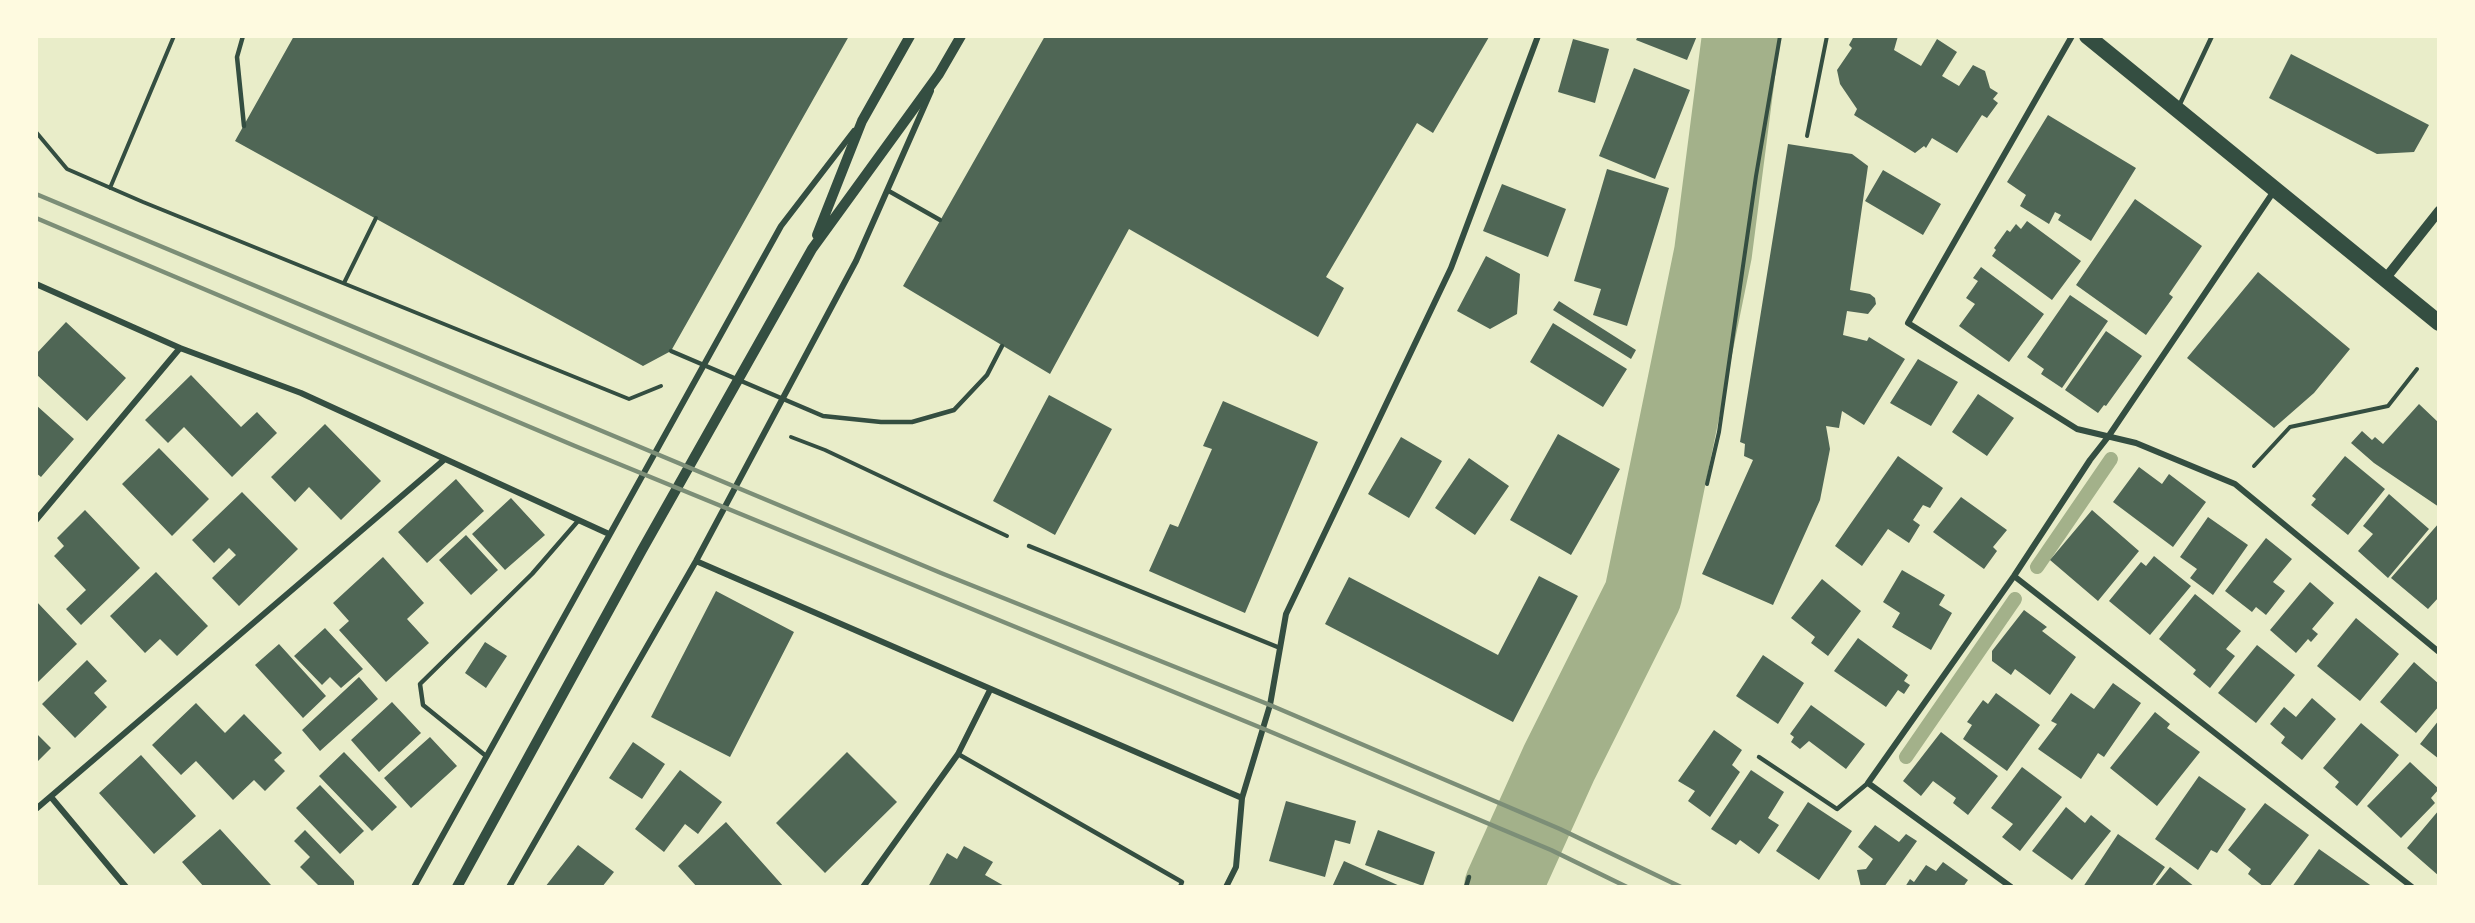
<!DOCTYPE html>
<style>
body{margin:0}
#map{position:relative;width:2475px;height:923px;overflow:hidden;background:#e9edc9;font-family:"Fira Sans Condensed",sans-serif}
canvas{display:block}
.frame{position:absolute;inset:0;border:38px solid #fefae0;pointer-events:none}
</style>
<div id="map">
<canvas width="2475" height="923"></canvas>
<div class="frame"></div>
</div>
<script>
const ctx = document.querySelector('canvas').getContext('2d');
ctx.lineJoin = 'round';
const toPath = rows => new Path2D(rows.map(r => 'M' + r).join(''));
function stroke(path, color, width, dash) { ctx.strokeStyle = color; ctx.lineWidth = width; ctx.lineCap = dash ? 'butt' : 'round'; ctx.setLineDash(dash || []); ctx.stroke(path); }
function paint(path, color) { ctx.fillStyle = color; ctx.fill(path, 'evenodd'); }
stroke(toPath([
 [2037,567,2111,459],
 [1906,757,2015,599]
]), '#a3b18a', 14);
stroke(toPath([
 [1503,887,1559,763,1643,595,1713,253,1741,36]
]), '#a3b18a', 78);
paint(toPath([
 [294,36,849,36,671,351,643,366,235,141],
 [1045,36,1487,36,1489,37,1433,133,1417,123,1326,277,1344,288,1318,337,1129,229,1050,374,903,286],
 [1638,36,1697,36,1687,60,1636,40],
 [1854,36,1898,36,1894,50,1921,66,1937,39,1957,52,1942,76,1959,86,1973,65,1985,71,1990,88,1998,93,1993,99,1998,103,1987,118,1982,115,1957,153,1932,138,1926,148,1924,146,1915,153,1854,115,1857,109,1840,84,1837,70,1852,48,1849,45],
 [1573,39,1609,49,1595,103,1558,92],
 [2291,54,2429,125,2414,152,2377,154,2269,98],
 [1634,68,1690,90,1655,179,1599,156],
 [2048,115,2136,168,2091,241,2058,220,2061,215,2055,212,2049,224,2020,206,2026,195,2007,182],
 [1788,144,1852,154,1868,166,1850,290,1870,294,1875,298,1876,304,1868,314,1847,311,1843,335,1867,341,1869,337,1905,359,1864,425,1842,411,1839,428,1826,426,1830,449,1820,500,1773,605,1702,574,1753,460,1744,456,1745,444,1740,442],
 [1607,169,1669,188,1627,326,1593,315,1601,289,1574,281],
 [1883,170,1941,204,1923,235,1865,201],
 [1502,184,1566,209,1548,257,1483,231],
 [2135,199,2202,246,2169,294,2173,297,2146,335,2076,285],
 [2027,221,2081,261,2052,300,1992,256,1996,250,1994,248,2007,230,2010,232,2016,224,2021,229],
 [1486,256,1520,274,1517,314,1490,329,1457,311],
 [1981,267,2044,314,2009,362,1959,326,1975,304,1966,298,1978,281,1973,278],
 [2258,272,2350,349,2314,393,2274,428,2187,358],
 [2070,295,2108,321,2062,388,2041,374,2044,369,2027,357],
 [1559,301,1636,350,1631,359,1553,310],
 [66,322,126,378,87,421,36,374,36,354],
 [1553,323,1627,369,1603,407,1530,362],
 [2106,331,2142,356,2106,406,2104,405,2098,413,2065,390],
 [1918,359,1958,382,1931,426,1890,403],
 [191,375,241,427,257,412,277,433,232,477,184,427,168,443,145,420],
 [1978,394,2014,418,1987,456,1952,432],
 [1049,395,1112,429,1055,535,993,501],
 [1223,401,1318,442,1245,613,1149,571,1170,524,1178,527,1212,449,1203,446],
 [2419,404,2439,423,2439,507,2374,463,2351,443,2362,431,2372,440,2375,437,2383,444],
 [36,405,74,439,41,477,36,473],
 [325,424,381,481,341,520,309,487,295,502,271,477],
 [1558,434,1620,469,1571,555,1510,520],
 [1401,437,1442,461,1409,518,1368,494],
 [159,448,209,499,172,536,122,484],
 [1898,456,1943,488,1930,508,1923,505,1913,520,1920,525,1909,543,1888,529,1862,566,1835,546],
 [2345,456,2385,489,2348,535,2311,505,2316,499,2312,496],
 [1469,458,1509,486,1475,535,1435,508],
 [2139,467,2162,484,2169,474,2206,502,2173,547,2113,502],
 [456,479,484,511,427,563,398,532],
 [242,492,298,549,239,606,212,578,236,555,229,548,214,563,192,540],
 [2389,494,2429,529,2388,578,2358,551,2373,534,2363,526],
 [1961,497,2007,530,1993,547,1997,551,1984,569,1933,532],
 [511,498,545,535,505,570,472,534],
 [85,510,140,568,81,625,66,609,86,590,54,556,64,546,57,538],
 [2092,510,2139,551,2098,601,2050,560],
 [2208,517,2248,545,2213,595,2190,578,2197,569,2180,557],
 [2439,523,2439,597,2428,609,2391,578],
 [466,535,498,570,471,595,439,560],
 [2266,538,2292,559,2273,582,2285,591,2266,615,2256,607,2252,612,2225,591],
 [2154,556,2191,586,2150,635,2109,601,2141,562,2146,566],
 [383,557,424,603,407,619,429,643,386,682,339,630,349,621,333,603],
 [1902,570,1945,595,1939,605,1952,613,1931,650,1892,627,1900,613,1883,602],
 [156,572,208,626,177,656,160,639,145,653,110,616],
 [1539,576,1578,596,1513,722,1325,624,1349,577,1498,655],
 [1822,579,1861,611,1828,656,1811,643,1815,637,1791,618],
 [2310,582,2334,603,2312,629,2318,634,2311,642,2308,639,2296,653,2270,630],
 [716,591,794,632,730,757,651,717],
 [2195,594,2241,631,2226,649,2235,656,2210,688,2193,674,2196,670,2159,639],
 [36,601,77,644,38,682,36,680],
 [2024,610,2047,627,2042,631,2076,657,2050,695,2015,669,2011,675,1992,661,1992,651],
 [2356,618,2399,654,2360,701,2317,666],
 [325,628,363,669,341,688,330,677,322,685,294,656],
 [1858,638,1908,675,1904,681,1910,685,1904,694,1898,690,1886,707,1834,671],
 [485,642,507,656,486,688,465,673],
 [279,644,326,696,303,718,255,665],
 [2257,645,2295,675,2256,723,2218,693],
 [1763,655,1804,683,1778,724,1736,696],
 [87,660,107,681,94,693,107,707,75,738,42,704],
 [2414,662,2439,684,2439,706,2416,733,2380,702],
 [359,677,378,699,320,751,302,730],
 [2113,683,2141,703,2104,757,2098,753,2081,779,2038,749,2057,724,2051,721,2071,693,2094,709],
 [1996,693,2040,725,2007,771,1963,739,1972,725,1967,722,1983,700,1988,704],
 [2312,698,2336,719,2302,760,2281,743,2285,737,2270,724,2284,707,2296,717],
 [392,702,421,733,379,772,351,740],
 [196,703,225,733,244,714,282,753,274,760,285,771,265,791,254,780,233,800,196,761,181,775,152,745],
 [1811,705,1865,744,1846,769,1809,741,1800,749,1791,742,1794,737,1790,734],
 [2155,712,2170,724,2167,728,2200,752,2157,806,2110,768],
 [2439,720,2439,759,2420,744],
 [2361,723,2399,755,2357,806,2335,787,2339,782,2323,768],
 [1714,730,1742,750,1732,765,1740,772,1710,817,1688,801,1695,791,1678,781],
 [1941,732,1998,776,1968,815,1953,803,1956,798,1933,781,1921,796,1903,781],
 [36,733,51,748,36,763],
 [430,737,457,766,411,808,384,778],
 [633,742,665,764,642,799,609,778],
 [344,752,397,807,372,831,319,776],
 [847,752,897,802,825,873,776,823],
 [141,755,196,816,154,854,99,793],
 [2410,762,2439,789,2431,798,2435,803,2401,838,2367,806],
 [2022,767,2062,797,2020,851,2002,837,2013,824,1991,808],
 [680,770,722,802,698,834,685,824,664,852,635,829],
 [1751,770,1784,792,1768,818,1779,825,1759,854,1740,840,1736,845,1711,829],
 [2199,776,2246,809,2217,853,2211,850,2198,870,2155,839],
 [320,785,364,831,340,854,296,808],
 [1286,801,1356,821,1350,844,1335,840,1325,877,1269,861],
 [1808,802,1852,831,1819,880,1776,851],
 [2265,803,2309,835,2269,887,2264,887,2248,874,2251,869,2228,850],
 [2066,807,2085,823,2091,815,2111,831,2072,880,2032,851],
 [2439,810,2439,876,2407,848],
 [726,822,784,887,697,887,678,866],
 [1875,825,1899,842,1906,834,1917,841,1884,887,1861,887,1857,870,1866,869,1873,859,1858,847],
 [220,829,271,885,269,887,204,887,182,862],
 [305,830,354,881,354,887,320,887,300,867,310,857,294,841],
 [1378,830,1435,852,1423,886,1365,865],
 [2118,834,2165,867,2151,887,2083,887],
 [578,845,614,872,602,887,545,887],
 [964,846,993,862,985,875,1006,887,928,887,947,853,957,859],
 [2319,849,2373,887,2292,887],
 [1344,861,1402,887,1332,887],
 [1943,862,1968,880,1963,887,1905,887,1910,879,1914,882,1926,865,1936,871],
 [2170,867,2195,887,2154,887]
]), '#4f6655');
stroke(toPath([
 [36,132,67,169,143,202,629,399,661,386],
 [1807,136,1827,36],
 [110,188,174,36],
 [344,283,376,218],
 [791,437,825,450,1007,536],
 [2254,466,2290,427,2388,406,2417,369],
 [1707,484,1719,432,1756,176,1780,36]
]), '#344e41', 4);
stroke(toPath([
 [243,36,237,57,244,126],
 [2179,106,2212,36],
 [887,190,940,220],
 [671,351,823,416,881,422,912,422,954,410,987,375,1002,346],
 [1029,546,1280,648],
 [958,754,1182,882,1180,887],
 [486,756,423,705,420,684,532,574,578,521],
 [1759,757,1837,809,1868,783],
 [1466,887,1469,877]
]), '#344e41', 4.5);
stroke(toPath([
 [2072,36,1908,323,2077,429,2136,443,2235,484,2439,652],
 [36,284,180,348,301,393,609,534],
 [36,520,180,348],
 [696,561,1242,798],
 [2014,576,2412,887],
 [51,797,126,887],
 [36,809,445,459],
 [414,887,781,226,854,131],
 [509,887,696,561,856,261,931,91],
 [863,887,958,754,990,690],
 [1226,887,1236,867,1242,798,1270,705,1286,614,1451,268,1538,36],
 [2011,887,1868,783,2014,576,2090,460,2108,437,2274,191]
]), '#344e41', 6);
stroke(toPath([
 [817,235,862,121,910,36],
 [2385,279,2439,211],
 [457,887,642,550,812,249,939,74,961,36]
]), '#344e41', 10);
stroke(toPath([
 [2087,36,2439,323]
]), '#344e41', 16);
stroke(toPath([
 [36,194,941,573,1270,705,1560,829,1681,887],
 [36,218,575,446,1264,729,1551,850,1627,887]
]), '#7c8e77', 4.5);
</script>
